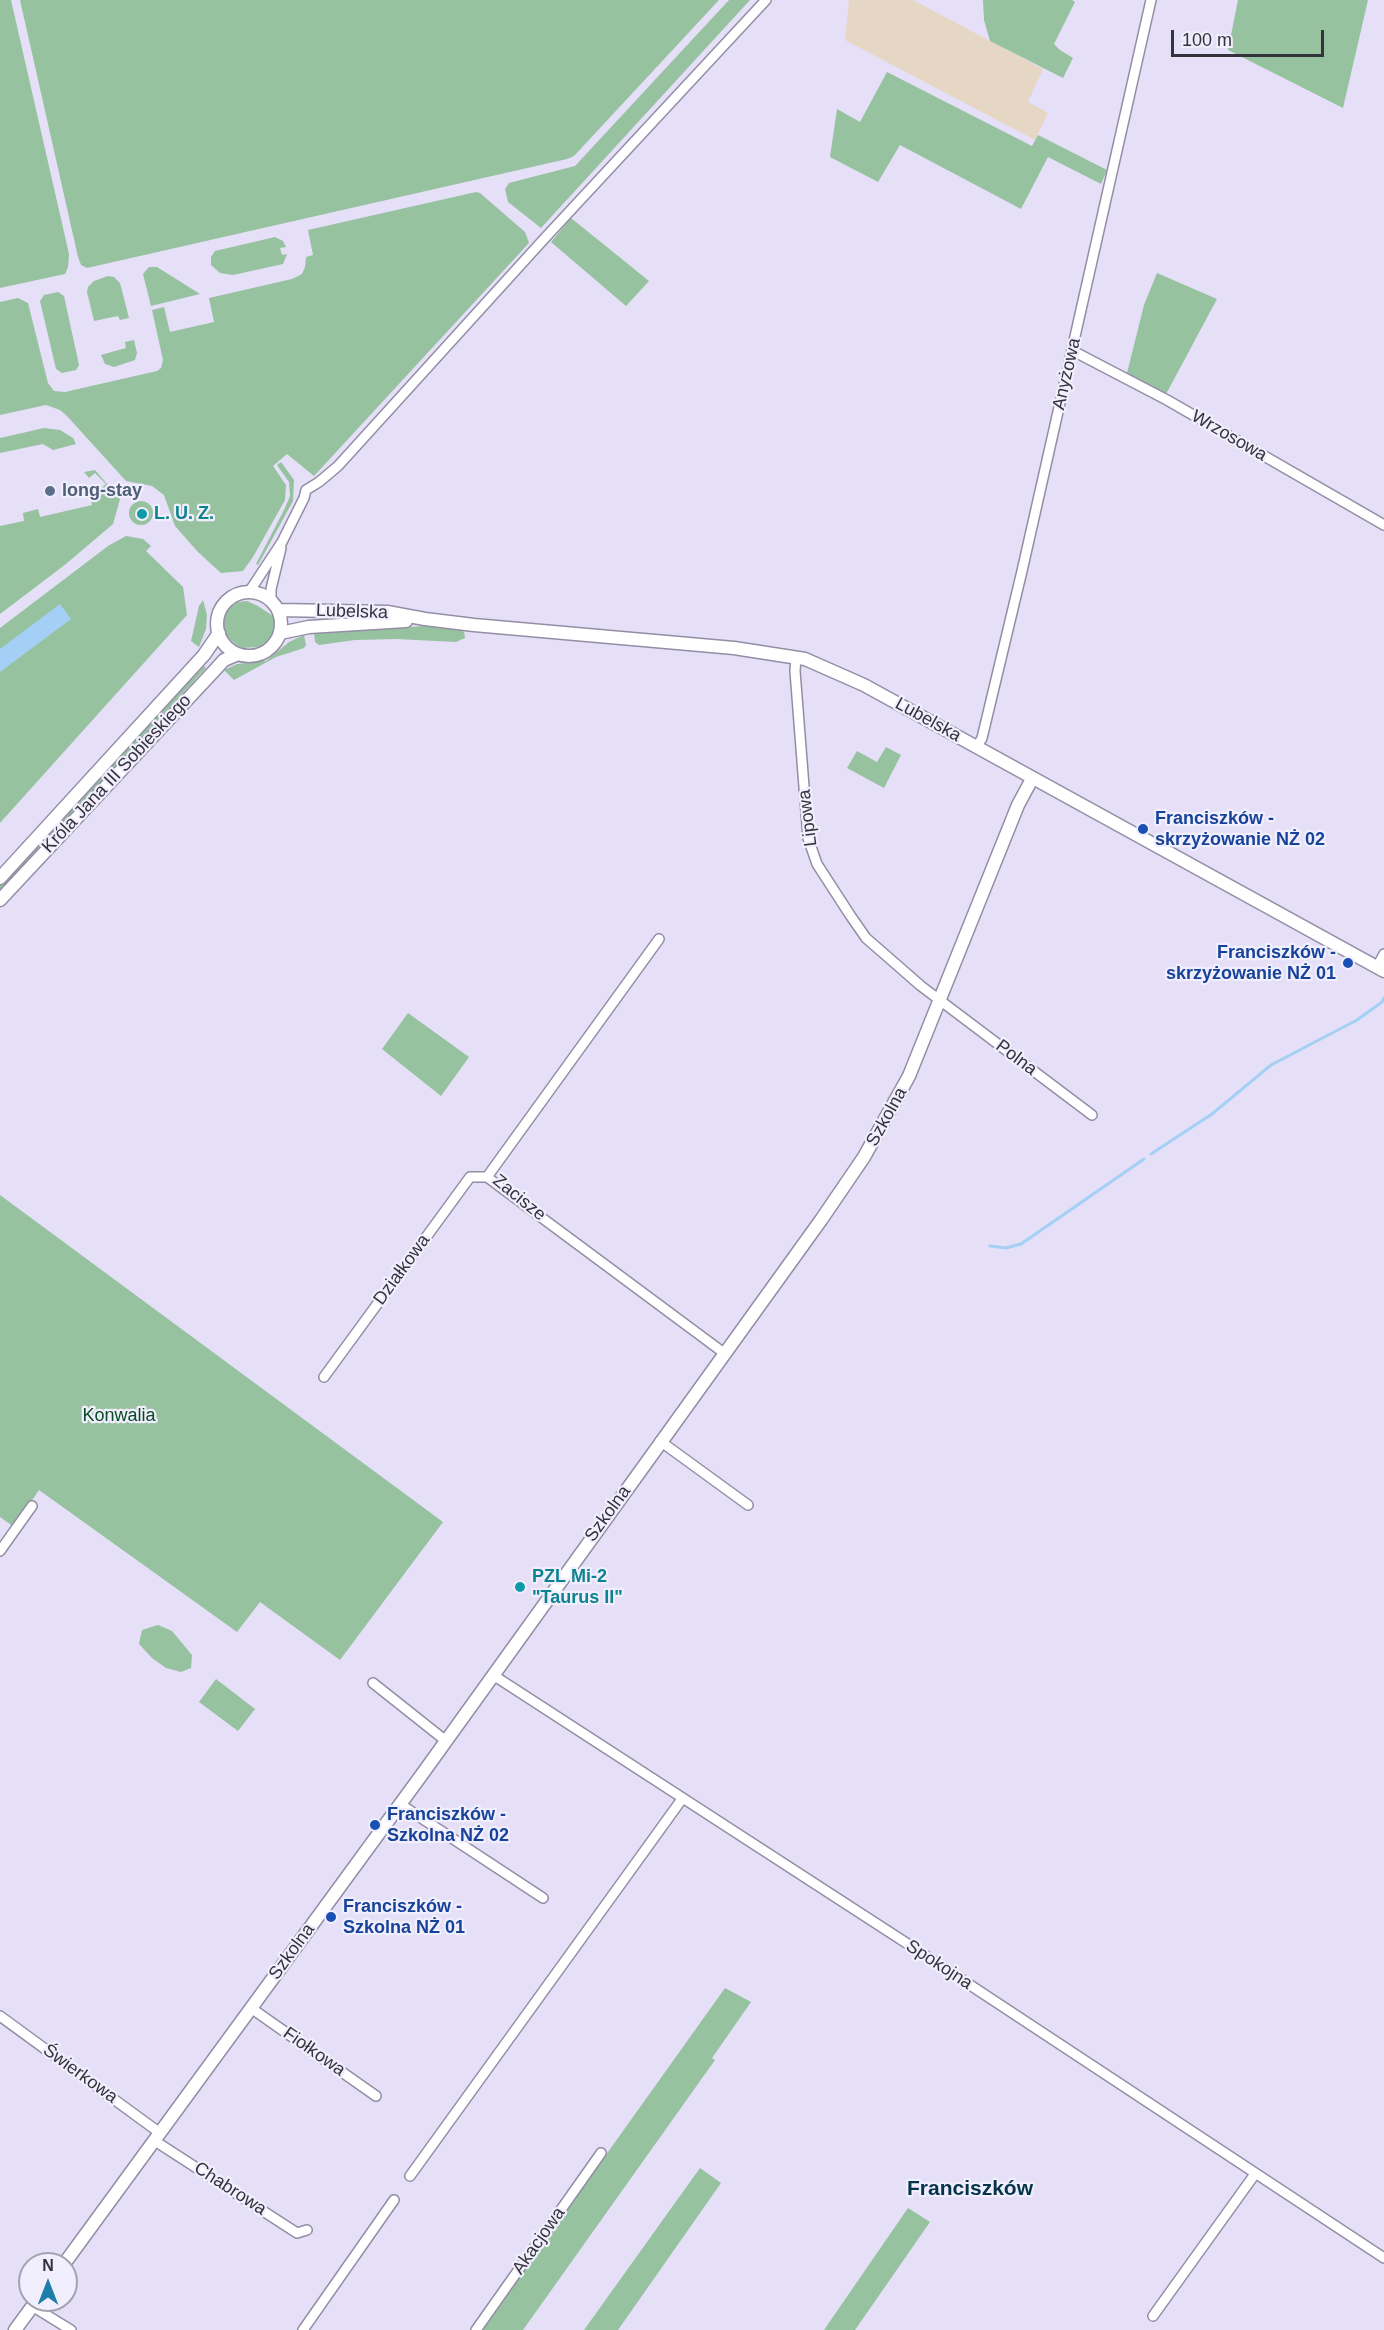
<!DOCTYPE html>
<meta charset="utf-8">
<style>
body{margin:0}
#map{position:relative;width:1384px;height:2330px;overflow:hidden;background:#e5dff8;font-family:Arial,sans-serif}
canvas{display:block}
.north{position:absolute;left:18px;top:2252px;width:60px;height:60px;box-sizing:border-box;background:#f1eefd;border:2px solid #a5a3af;border-radius:50%;rotate:0deg;font-size:16px;font-weight:700;line-height:24px;text-align:center;color:#34323b}
.north::after{content:'';display:block;margin:auto;width:21px;height:27px;background:#1f7daa;clip-path:polygon(50% 0,100% 100%,50% 72%,0 100%)}
.scale{position:absolute;left:1171px;top:30px;width:153px;height:27px;box-sizing:border-box;border:3px solid #34323b;border-top:0;padding-left:8px;font-size:18px;line-height:21px;white-space:nowrap;color:#34323b;-webkit-text-stroke:4px #f1eefd;paint-order:stroke}
</style>
<div id="map">
<canvas width="1384" height="2330"></canvas>
<div class="north">N</div>
<div class="scale">100 m</div>
</div>
<script>
const ctx = document.querySelector('canvas').getContext('2d');
ctx.lineJoin = 'round';
function paint(path, color) { ctx.fillStyle = color; ctx.fill(path, 'evenodd'); }
const toPath = rows => new Path2D(rows.map(r => 'M' + r).join(''));
function stroke(path, color, width, dash) { ctx.strokeStyle = color; ctx.lineWidth = width; ctx.lineCap = dash ? 'butt' : 'round'; ctx.setLineDash(dash || []); ctx.stroke(path); }
function drawText(font, color, halo, rows, align = 'center') {
  ctx.font = font + ' Arial,sans-serif'; ctx.lineWidth = 4.5; ctx.setLineDash([]); ctx.textBaseline = 'middle'; ctx.strokeStyle = halo; ctx.fillStyle = color; for (const [text, x, y, turn = 0] of rows) {
    ctx.save(); ctx.translate(x, y); ctx.rotate((+turn || 0) * Math.PI / 180); ctx.textAlign = isNaN(turn) ? turn : align; if (halo) ctx.strokeText(text, 0, 0); ctx.fillText(text, 0, 0); ctx.restore();
  }
}
paint(toPath([
 [849,0,913,0,1043,69,1028,102,1048,113,1035,140,845,40]
]), '#e5d7c4');
paint(toPath([
 [0,0,11,0,69,254,68,267,65,274,0,288],
 [20,0,719,0,574,156,567,159,87,268,81,265,78,257],
 [729,0,750,0,541,228,508,202,505,189,509,183,575,166],
 [983,0,1072,0,1075,2,1054,44,1060,50,1073,58,1063,78,990,41,984,20],
 [1238,0,1368,0,1343,108,1228,50],
 [887,72,1032,146,1038,135,1107,170,1101,184,1048,157,1021,209,900,145,878,182,830,157,837,109,860,122],
 [476,192,480,193,525,232,529,243,314,476,287,454,273,466,286,485,285,500,253,557,243,571,221,573,198,552,175,526,164,495,152,486,126,481,67,416,60,410,46,405,0,415,0,302,18,298,28,303,48,383,54,391,65,392,157,371,161,368,163,360,152,310,164,307,170,332,214,322,209,298,292,279,302,274,305,267,306,257,313,255,308,230],
 [571,218,649,281,626,306,551,242],
 [275,237,283,241,286,247,280,248,282,255,287,254,283,264,233,275,220,273,211,265,211,257,215,251],
 [149,267,157,267,200,294,151,306,143,274],
 [1157,273,1217,299,1165,396,1127,373,1144,305],
 [108,276,114,277,120,283,129,318,120,320,118,316,94,321,87,292,88,287,94,281],
 [58,292,64,296,79,365,76,370,62,373,56,369,40,301,44,295],
 [134,340,137,353,135,360,114,367,105,364,101,355,126,348,125,342],
 [44,428,60,430,73,438,76,444,53,450,43,444,0,453,0,438],
 [281,462,294,480,293,501,258,565,256,564,284,510,290,496,289,482,277,465],
 [95,470,120,499,113,524,66,564,0,614,0,526,24,521,23,513,38,509,40,517,92,505,90,497,106,484,95,473,89,478,84,472],
 '129 513a12 12 0 1 1 24 0a12 12 0 1 1-24 0Z',
 [126,536,143,539,151,546,146,551,183,587,187,615,0,823,0,628,108,546],
 [203,600,207,615,206,629,199,647,191,641,199,606],
 [247,601,258,606,276,618,272,635,269,640,258,647,242,648,237,645,228,638,223,628,224,618,228,608,238,602],
 [424,626,458,629,464,632,465,638,456,642,396,639,355,640,319,645,315,642,314,633],
 [304,635,306,645,304,648,276,657,234,680,224,670,237,664,266,661,289,642],
 [204,666,206,668,0,892,0,883],
 [886,747,901,755,884,788,847,768,857,751,877,762],
 [408,1013,469,1057,441,1096,382,1049],
 [0,1195,443,1522,340,1660,260,1602,237,1632,39,1490,14,1527,0,1517],
 [158,1625,172,1631,192,1655,191,1668,181,1672,166,1668,152,1658,139,1644,142,1630],
 [216,1679,255,1709,238,1731,199,1702],
 [725,1988,751,2002,712,2058,715,2060,523,2330,481,2330],
 [700,2168,721,2183,618,2330,584,2330],
 [908,2208,930,2222,855,2330,824,2330]
]), '#97c2a0');
paint(toPath([
 [60,604,71,619,0,672,0,649]
]), '#a5d0f5');
stroke(toPath([
 [1151,1154,1212,1114,1271,1065,1357,1020,1382,1002,1384,998],
 [990,1246,1006,1248,1021,1244,1144,1159]
]), '#a5d0f5', 3);
const street = toPath([
 [1073,351,1167,400,1384,525],
 [249,592,282,542,304,498,306,490,319,482,338,466,544,239,766,0],
 [271,600,271,589,281,548],
 [796,657,795,671,808,838,817,864,850,915,866,938,921,986,1092,1115],
 [977,747,982,738,1022,571,1151,0],
 [659,939,487,1177,724,1353],
 [1377,967,1384,954],
 [324,1377,470,1177,487,1177],
 [660,1441,748,1505],
 [0,1551,32,1506],
 [493,1675,914,1948,1384,2258],
 [373,1683,446,1741],
 [400,1804,543,1898],
 [251,2008,376,2096],
 [0,2016,160,2133],
 [155,2141,297,2233,307,2230],
 [410,2176,682,1799],
 [32,2306,71,2330],
 [1153,2316,1255,2174],
 [303,2330,394,2200],
 [476,2330,601,2153]
]);
const secondary = toPath([
 '217 624a32 32 0 1 1 64 0a32 32 0 1 1-64 0Z',
 [279,610,387,612,425,619,474,625,734,648,805,659,864,685,1384,971],
 [280,633,309,627,406,621],
 [0,878,204,655,219,633],
 [0,900,214,671,224,660,238,654],
 [64,2264,423,1773,821,1220,864,1157,909,1076,1018,805,1032,779],
 [15,2330,37,2300]
]);
stroke(street, '#938ea5', 12);
stroke(secondary, '#938ea5', 15);
stroke(street, '#fff', 9);
stroke(secondary, '#fff', 12);
for (const [x, y, r, color] of [
 [50,491,6,"#5c6f8a"],
 [142,514,6,"#0f9aa8"],
 [1143,829,6,"#1a4fb4"],
 [1348,963,6,"#1a4fb4"],
 [520,1587,6,"#0f9aa8"],
 [375,1825,6,"#1a4fb4"],
 [331,1917,6,"#1a4fb4"]
]) { const dot = new Path2D(); dot.arc(x, y, r, 0, 2 * Math.PI); ctx.fillStyle = color; ctx.fill(dot); stroke(dot, '#f1eefd', 2); }
drawText('18px', '#34323b', '#f1eefd', [
 ["Anyżowa",1067,374,-77],
 ["Wrzosowa",1229,436,30],
 ["Lubelska",352,612,2],
 ["Lubelska",928,720,29],
 ["Króla Jana III Sobieskiego",117,774,-47],
 ["Lipowa",808,818,-97],
 ["Polna",1016,1058,37],
 ["Szkolna",887,1117,-61],
 ["Zacisze",519,1198,39],
 ["Działkowa",402,1270,-54],
 ["Szkolna",608,1514,-54],
 ["Szkolna",292,1952,-54],
 ["Spokojna",939,1965,33],
 ["Fiołkowa",314,2052,35],
 ["Świerkowa",80,2074,36],
 ["Chabrowa",230,2189,33],
 ["Akacjowa",539,2241,-55]
]);
drawText('bold 18px', '#4e5e75', '#f1eefd', [
 ["long-stay",62,491]
], 'left');
drawText('bold 18px', '#0d838f', '#f1eefd', [
 ["L. U. Z.",154,514],
 ["PZL Mi-2",532,1577],
 ["\"Taurus II\"",532,1598]
], 'left');
drawText('bold 18px', '#164399', '#f1eefd', [
 ["Franciszków -",1155,819],
 ["skrzyżowanie NŻ 02",1155,840],
 ["Franciszków -",1336,953,"right"],
 ["skrzyżowanie NŻ 01",1336,974,"right"],
 ["Franciszków -",387,1815],
 ["Szkolna NŻ 02",387,1836],
 ["Franciszków -",343,1907],
 ["Szkolna NŻ 01",343,1928]
], 'left');
drawText('18px', '#084b23', '#f1eefd', [
 ["Konwalia",119,1416]
]);
drawText('bold 21px', '#053348', '#f1eefd', [
 ["Franciszków",970,2189]
]);
</script>
